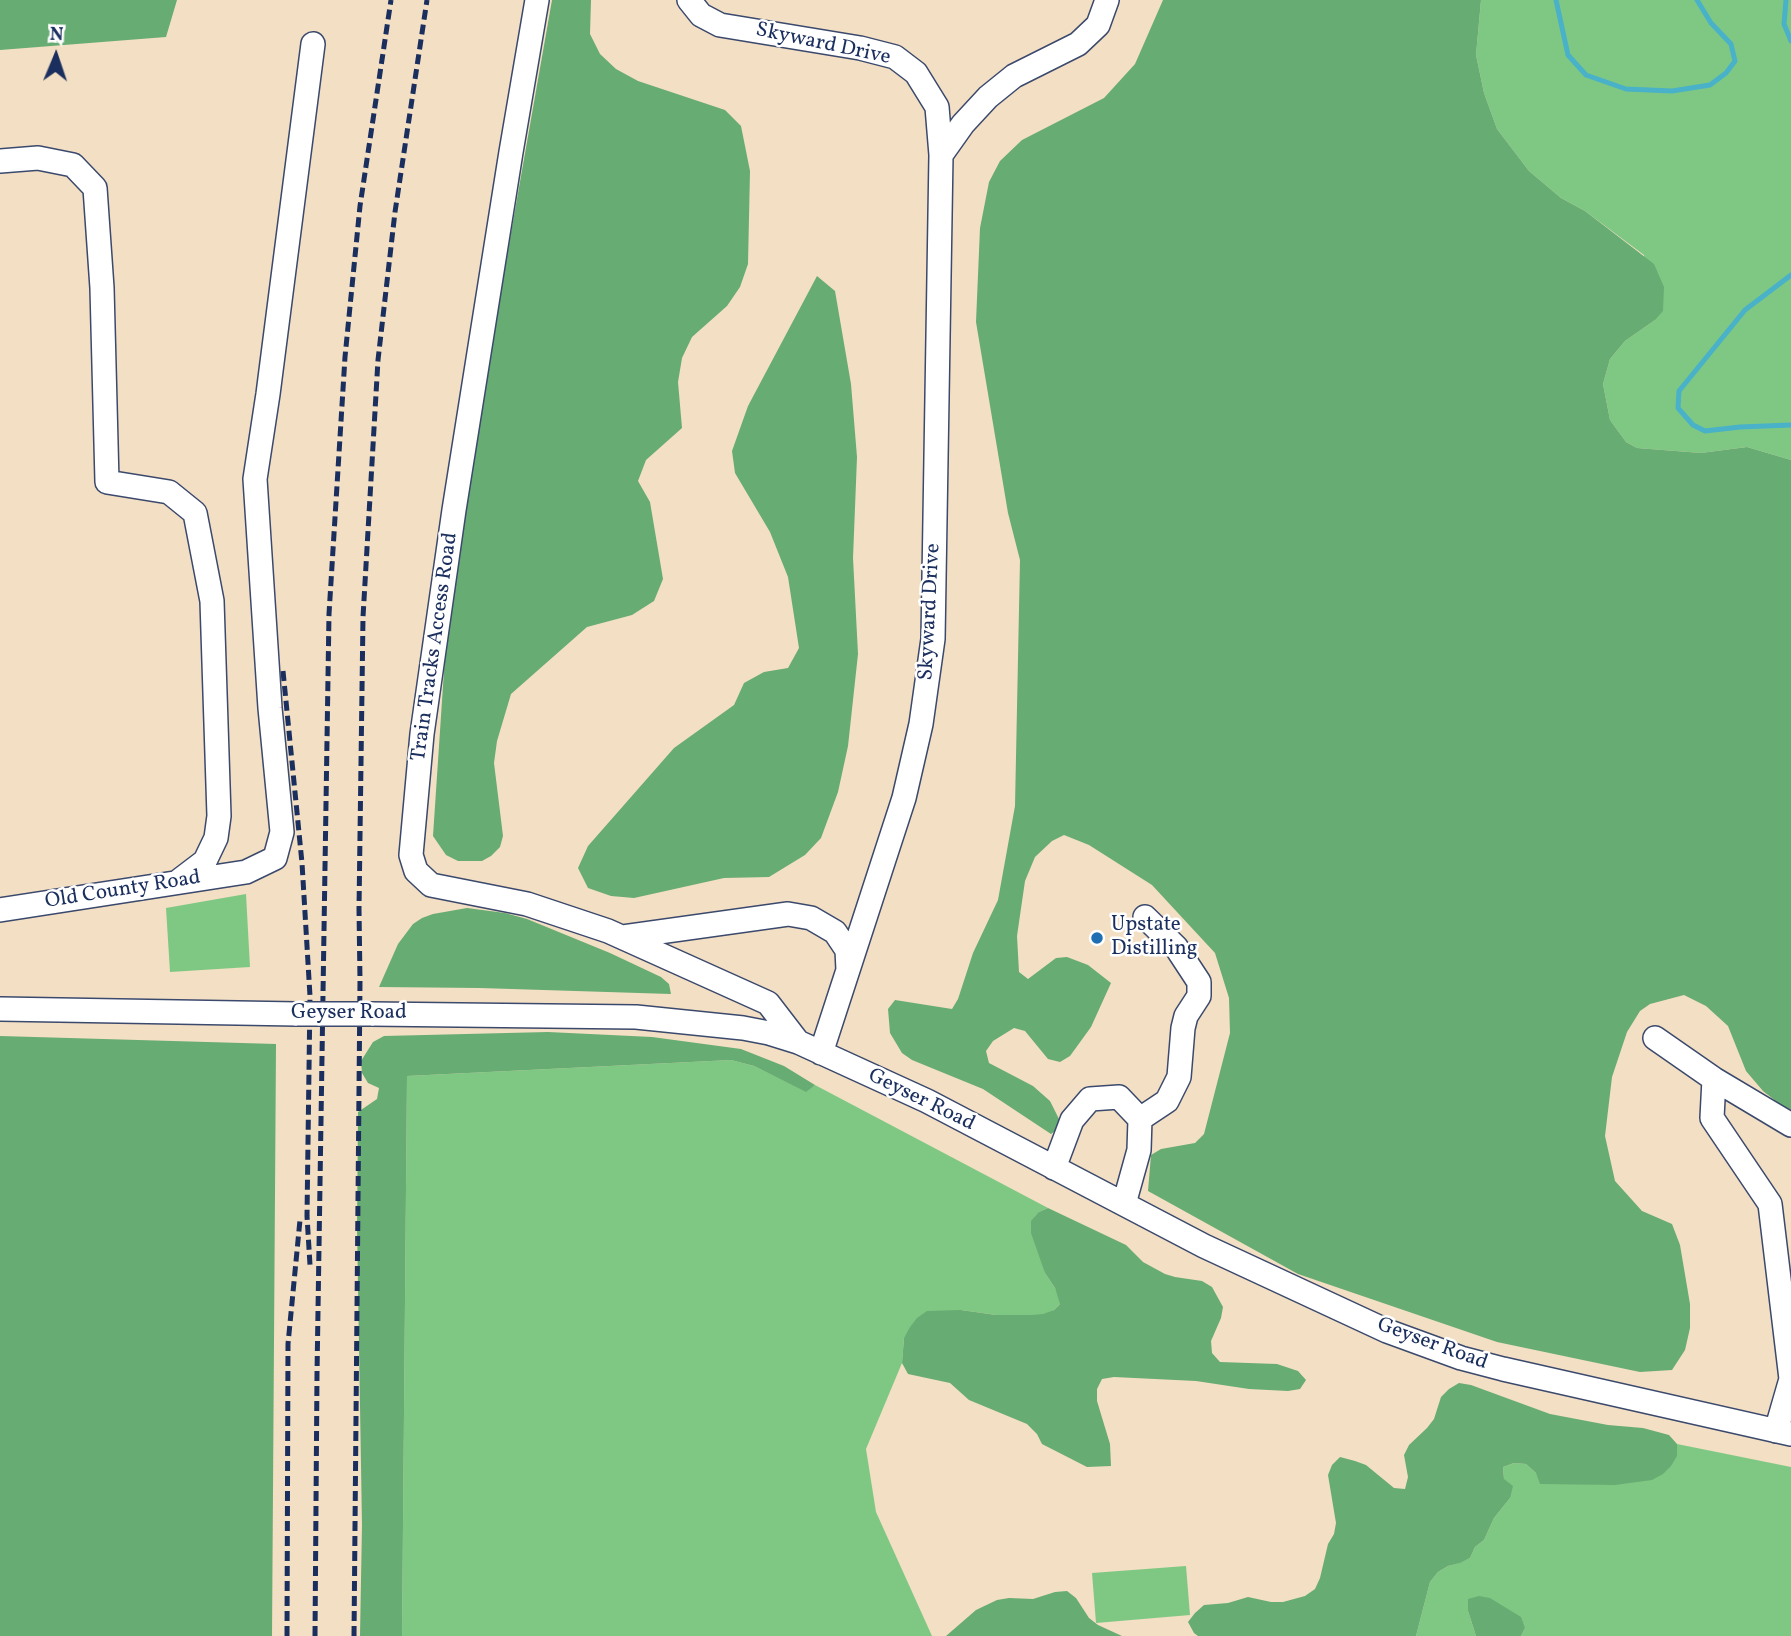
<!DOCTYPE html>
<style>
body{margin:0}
#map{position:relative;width:1791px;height:1636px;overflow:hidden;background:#f3dfc3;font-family:Vollkorn,serif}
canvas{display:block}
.north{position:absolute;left:21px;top:21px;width:70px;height:70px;-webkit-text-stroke:5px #fff;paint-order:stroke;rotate:2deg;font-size:19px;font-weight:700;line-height:28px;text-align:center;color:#1b2f5e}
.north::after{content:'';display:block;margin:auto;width:24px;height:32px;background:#1b2f5e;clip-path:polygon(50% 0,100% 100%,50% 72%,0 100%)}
</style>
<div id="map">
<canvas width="1791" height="1636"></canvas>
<div class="north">N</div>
</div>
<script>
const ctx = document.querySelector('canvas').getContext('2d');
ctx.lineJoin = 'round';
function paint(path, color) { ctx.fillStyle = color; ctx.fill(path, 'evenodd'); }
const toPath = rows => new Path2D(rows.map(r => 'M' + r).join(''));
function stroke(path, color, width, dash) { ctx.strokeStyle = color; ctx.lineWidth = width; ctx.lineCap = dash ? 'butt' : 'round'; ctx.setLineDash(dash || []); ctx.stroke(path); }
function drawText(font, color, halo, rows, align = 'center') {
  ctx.font = font + ' Vollkorn,serif'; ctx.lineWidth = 5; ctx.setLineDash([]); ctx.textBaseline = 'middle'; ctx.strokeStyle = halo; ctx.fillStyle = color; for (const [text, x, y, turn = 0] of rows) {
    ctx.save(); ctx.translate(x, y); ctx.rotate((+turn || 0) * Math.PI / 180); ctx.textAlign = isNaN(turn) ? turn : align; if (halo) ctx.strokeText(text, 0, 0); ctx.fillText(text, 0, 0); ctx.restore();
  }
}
paint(toPath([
 [1481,0,1791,0,1791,460,1747,447,1701,453,1637,448,1626,442,1610,420,1603,384,1610,359,1625,341,1655,320,1644,255,1585,211,1561,198,1529,171,1497,129,1484,93,1476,55],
 [246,894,250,967,170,972,166,908],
 [731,1060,754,1066,805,1091,815,1085,1048,1208,1039,1212,1045,1273,1055,1288,1061,1303,1054,1310,1043,1315,996,1315,961,1310,904,1338,902,1363,866,1449,876,1512,932,1636,402,1636,407,1076],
 [1677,1444,1791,1467,1791,1636,1521,1636,1525,1628,1468,1611,1476,1636,1416,1636,1430,1582,1438,1572,1448,1566,1459,1563,1470,1558,1475,1547,1484,1540,1494,1518,1510,1498,1504,1479,1503,1467,1514,1463,1526,1464,1536,1473,1677,1456],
 [1186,1566,1190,1615,1096,1623,1092,1573]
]), '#7fc884');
paint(toPath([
 [0,0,177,0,166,37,0,50],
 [552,0,591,0,590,34,600,54,616,69,638,81,725,110,741,126,750,171,748,264,740,287,727,306,692,337,682,358,678,382,682,428,646,460,638,481,650,502,663,579,654,601,632,615,587,627,511,694,497,741,494,763,503,836,500,847,491,856,482,861,458,861,446,855,433,836,445,656,486,375],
 [1163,0,1481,0,1476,55,1484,93,1497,129,1529,171,1561,198,1585,211,1654,264,1664,287,1663,311,1655,320,1625,341,1610,359,1603,384,1610,420,1626,442,1637,448,1701,453,1747,447,1791,460,1791,1113,1763,1091,1746,1071,1728,1026,1706,1006,1684,995,1650,1004,1640,1011,1627,1032,1612,1077,1605,1136,1615,1181,1642,1211,1672,1224,1680,1245,1690,1304,1690,1328,1685,1350,1672,1370,1640,1372,1497,1342,1298,1274,1148,1191,1151,1155,1161,1149,1195,1143,1204,1134,1230,1033,1229,998,1215,953,1152,885,1089,845,1064,835,1052,841,1035,857,1025,881,1017,936,1019,972,1028,979,1056,958,1067,957,1088,965,1111,983,1091,1027,1070,1056,1060,1062,1048,1059,1025,1031,1014,1028,993,1041,986,1051,989,1063,1033,1086,1050,1101,1060,1121,1055,1131,1051,1134,983,1089,912,1060,902,1053,890,1033,888,1009,895,1000,952,1009,958,999,973,953,998,900,1015,806,1020,560,1008,513,976,322,980,228,989,182,1000,161,1022,140,1104,98,1135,64],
 [817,276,835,291,851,384,857,457,853,558,858,654,848,746,838,792,821,838,805,855,769,877,724,878,634,898,611,896,588,888,578,868,588,846,674,748,734,705,744,683,764,672,788,668,799,648,788,577,770,532,735,473,732,451,748,406],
 [467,908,505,913,527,919,610,953,661,977,669,984,671,994,480,988,379,987,398,944,413,924,422,918,433,914],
 [548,1032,652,1037,741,1049,784,1066,815,1085,806,1092,754,1066,731,1060,407,1076,402,1636,360,1636,362,1525,357,1226,358,1112,377,1099,379,1088,368,1083,362,1073,361,1061,373,1042,384,1036],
 [0,1036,276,1044,272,1636,0,1636],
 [1048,1208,1126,1245,1143,1262,1165,1274,1175,1277,1202,1281,1212,1287,1223,1307,1221,1318,1211,1341,1212,1353,1220,1362,1277,1364,1298,1371,1306,1380,1300,1389,1288,1391,1249,1389,1196,1381,1114,1377,1102,1379,1097,1389,1097,1401,1110,1444,1111,1466,1087,1467,1042,1444,1037,1434,1027,1424,969,1400,950,1383,908,1374,902,1363,904,1338,910,1327,917,1318,927,1311,961,1310,996,1315,1032,1315,1043,1314,1054,1310,1060,1304,1055,1288,1045,1273,1031,1233,1031,1221,1039,1212],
 [1459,1383,1471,1385,1550,1414,1608,1425,1643,1428,1669,1435,1677,1444,1677,1456,1671,1466,1663,1474,1652,1480,1615,1485,1540,1484,1536,1473,1526,1464,1514,1463,1503,1467,1504,1479,1513,1486,1510,1498,1494,1518,1484,1540,1475,1547,1470,1558,1460,1563,1448,1566,1438,1572,1430,1582,1416,1636,1198,1636,1194,1633,1188,1622,1195,1613,1204,1605,1228,1603,1248,1597,1271,1602,1283,1602,1305,1596,1315,1589,1320,1578,1328,1544,1334,1534,1336,1523,1328,1475,1332,1465,1340,1457,1355,1461,1366,1465,1394,1488,1405,1489,1408,1477,1404,1455,1409,1445,1427,1428,1434,1419,1441,1397,1449,1389],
 [1067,1591,1076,1598,1089,1618,1098,1625,1122,1636,946,1636,976,1610,997,1600,1009,1598,1033,1599,1055,1592],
 [1479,1596,1490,1598,1521,1617,1525,1628,1521,1636,1476,1636,1468,1611,1468,1599]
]), '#67ac72');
stroke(toPath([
 [1556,0,1568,55,1586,75,1626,89,1672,91,1710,85,1726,73,1735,61,1731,44,1711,23,1697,0],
 [1786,0,1784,24,1791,41],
 [1791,275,1745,310,1679,391,1678,408,1693,425,1705,431,1740,427,1791,425]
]), '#49b1c8', 5);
const minor = toPath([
 [537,0,511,152,454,510,422,734,411,855,416,871,431,885,527,904,608,931,768,1003,798,1042],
 [689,0,701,15,720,25,860,48,895,57,916,73,937,107,941,155,933,639,921,724,904,798,821,1053],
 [941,155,963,124,988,97,1014,76,1078,44,1098,25,1107,0],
 [0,161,38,158,73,165,95,188,102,288,107,482,169,492,195,513,212,601,219,816,216,838,205,861,180,880],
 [0,910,246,872,275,858,282,832,270,708,255,479,268,394,313,44],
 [623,937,788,914,811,918,835,932,847,950,848,970],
 [0,1009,297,1014],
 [371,1014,636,1017,743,1028,769,1033,798,1042,927,1101,1204,1246,1387,1331,1461,1358,1503,1369,1791,1434],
 [1655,1038,1714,1079,1791,1125],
 [1714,1079,1712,1118,1770,1204,1791,1379,1776,1431],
 [1140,1119,1167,1101,1179,1077,1183,1028,1186,1016,1199,996,1199,982,1176,947,1145,917],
 [1054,1168,1072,1120,1090,1099,1119,1097,1140,1119,1139,1150,1124,1204]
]);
stroke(minor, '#3b496d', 26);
stroke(minor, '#fff', 23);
stroke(toPath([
 [283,671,302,863,310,996,307,1216,310,1265],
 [287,1636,288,1344,300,1220],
 [315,1636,317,1374,329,614,345,357,360,206,391,0],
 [354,1636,360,981,359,909,363,617,378,360,395,212,427,0]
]), '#1b2f5e', 5, [10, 5]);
const minorBridge = toPath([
 [297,1014,371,1014]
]);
stroke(minorBridge, '#3b496d', 26, []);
stroke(minorBridge, '#fff', 23);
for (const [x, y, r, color] of [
 [1097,938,7,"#1f6fb2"]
]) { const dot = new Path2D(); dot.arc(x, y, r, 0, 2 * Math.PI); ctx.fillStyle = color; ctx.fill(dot); stroke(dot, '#fff', 2.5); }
drawText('21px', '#1b2f5e', '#fff', [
 ["Skyward Drive",823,45,12],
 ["Skyward Drive",931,612,-87],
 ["Train Tracks Access Road",436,647,-82],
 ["Old County Road",123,891,-9],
 ["Geyser Road",349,1014],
 ["Geyser Road",921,1101,26],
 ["Geyser Road",1432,1345,20]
]);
drawText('21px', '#1b2f5e', '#fff', [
 ["Upstate",1111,926],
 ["Distilling",1111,950]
], 'left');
</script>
